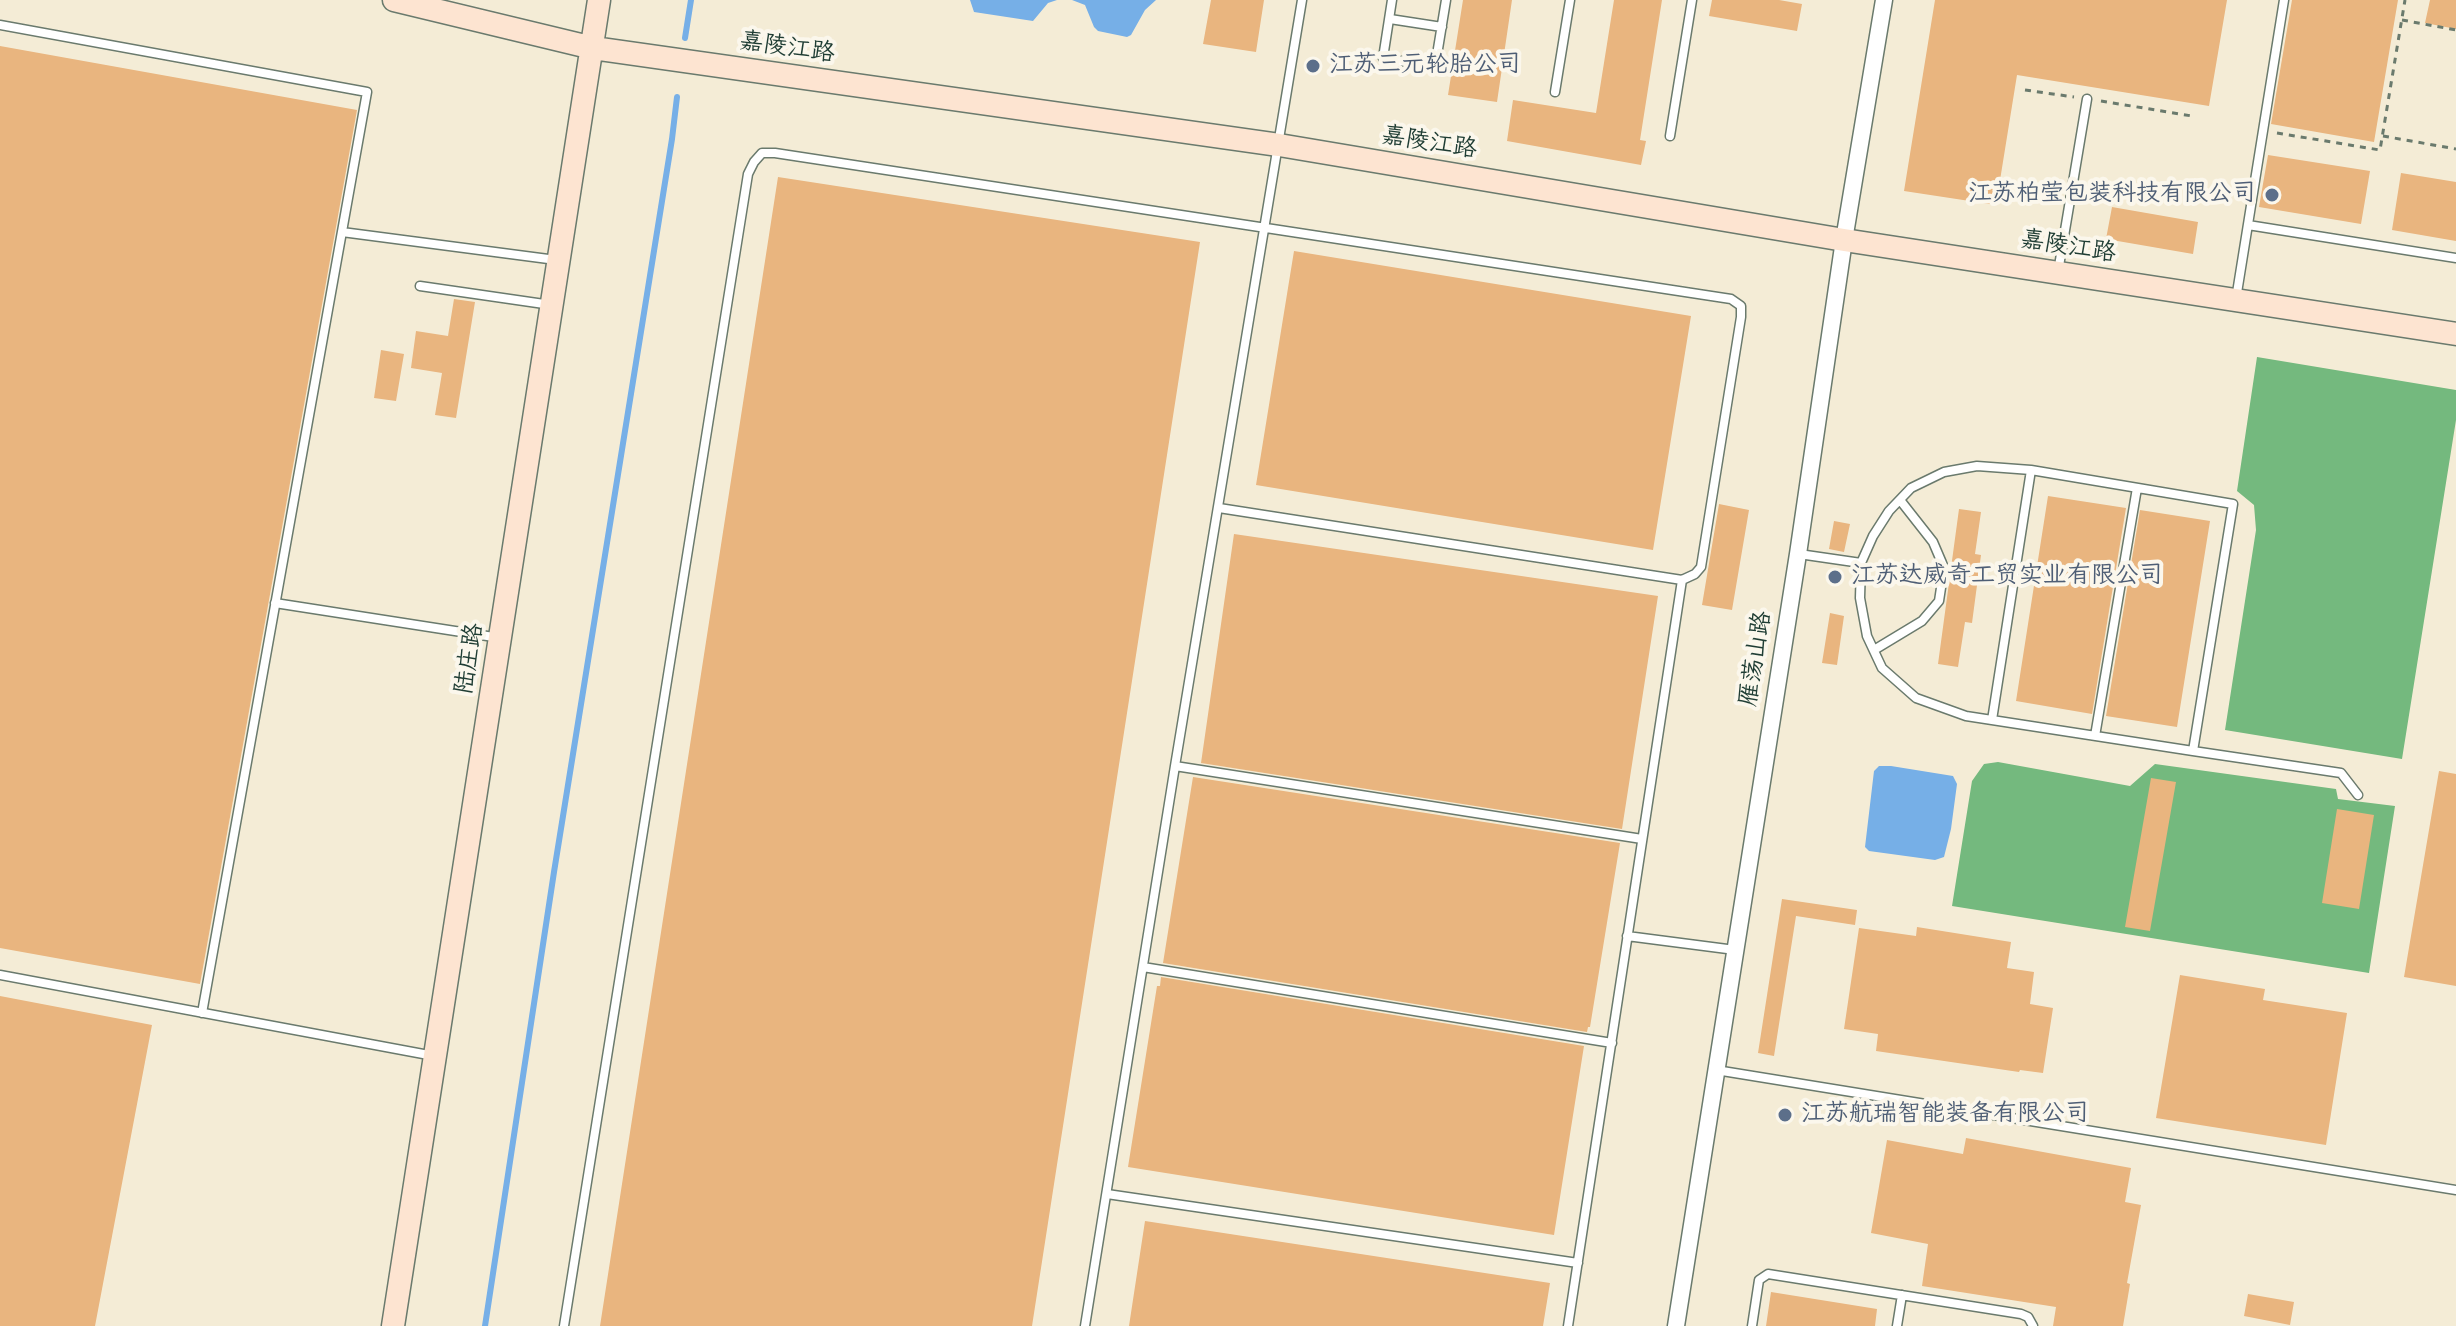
<!DOCTYPE html>
<meta charset="utf-8">
<style>
body{margin:0}
canvas{display:block;background:#f4ecd6}
</style>
<canvas width="2456" height="1326"></canvas>
<script>
const ctx = document.querySelector('canvas').getContext('2d');
ctx.lineJoin = 'round';
function paint(path, color) { ctx.fillStyle = color; ctx.fill(path, 'evenodd'); }
const toPath = rows => new Path2D(rows.map(r => 'M' + r).join(''));
function stroke(path, color, width, dash) { ctx.strokeStyle = color; ctx.lineWidth = width; ctx.lineCap = dash ? 'butt' : 'round'; ctx.setLineDash(dash || []); ctx.stroke(path); }
function drawText(font, color, halo, rows, align = 'center') {
  ctx.font = font + ' Mynerve,"LXGW WenKai TC",sans-serif'; ctx.lineWidth = 8; ctx.setLineDash([]); ctx.textBaseline = 'middle'; ctx.strokeStyle = halo; ctx.fillStyle = color; for (const [text, x, y, turn = 0] of rows) {
    ctx.save(); ctx.translate(x, y); ctx.rotate((+turn || 0) * Math.PI / 180); ctx.textAlign = isNaN(turn) ? turn : align; if (halo) ctx.strokeText(text, 0, 0); ctx.fillText(text, 0, 0); ctx.restore();
  }
}
paint(toPath([
 [2257,357,2456,390,2456,420,2402,759,2225,730,2256,530,2254,505,2237,491],
 [1998,762,2130,786,2155,764,2336,789,2338,799,2395,806,2369,973,1952,906,1972,781,1984,764]
]), '#74b97e');
paint(toPath([
 [970,0,1057,0,1048,3,1033,21,974,12],
 [1072,0,1156,0,1145,10,1131,35,1127,37,1098,31,1094,27,1085,5],
 [1879,766,1891,766,1953,776,1957,784,1951,829,1944,857,1935,860,1869,851,1865,847,1874,771]
]), '#76afe7');
stroke(toPath([
 [685,38,691,0],
 [485,1326,554,872,672,139,677,97]
]), '#76afe7', 6);
paint(toPath([
 [1211,0,1264,0,1256,52,1203,44],
 [1463,0,1512,0,1497,102,1448,95],
 [1614,0,1662,0,1640,140,1646,141,1641,165,1507,141,1513,100,1596,113],
 [1712,0,1779,0,1802,4,1797,31,1709,16],
 [1935,0,2227,0,2209,106,2017,75,1996,205,1904,191],
 [2292,0,2398,0,2374,142,2271,124],
 [2430,0,2456,0,2456,29,2425,23],
 [0,46,357,110,200,984,0,948],
 [2268,155,2370,171,2361,224,2259,207],
 [2401,173,2456,182,2456,241,2392,230],
 [778,177,1200,242,1032,1326,600,1326],
 [2112,207,2198,222,2193,254,2106,239],
 [1294,251,1691,316,1653,550,1256,485],
 [454,299,475,302,456,418,435,415,442,373,411,368,416,331,448,336],
 [381,350,404,354,396,401,374,398],
 [2048,496,2126,508,2092,714,2016,701],
 [1719,504,1749,510,1732,610,1702,605],
 [1959,509,1981,512,1975,554,1981,555,1972,623,1965,622,1958,667,1938,664],
 [2140,510,2210,521,2177,727,2106,716],
 [1834,521,1850,524,1844,552,1829,549],
 [1234,534,1658,596,1622,829,1201,763],
 [1830,613,1844,616,1837,665,1822,663],
 [2439,771,2456,774,2456,986,2404,977],
 [1193,777,1620,843,1590,1027,1588,1027,1587,1032,1163,963],
 [2151,778,2176,782,2150,931,2125,927],
 [2337,809,2374,815,2359,909,2322,903],
 [1782,899,1857,910,1855,925,1796,916,1774,1056,1758,1053],
 [1917,927,2011,942,2007,968,2034,972,2030,1004,2053,1008,2043,1073,2020,1070,2019,1072,1876,1051,1878,1034,1844,1029,1859,928,1916,936],
 [2180,975,2265,989,2263,1000,2347,1013,2326,1145,2156,1118],
 [1161,977,1584,1046,1554,1235,1128,1167,1157,986,1160,986],
 [0,996,152,1025,95,1326,0,1326],
 [1966,1138,2131,1168,2125,1202,2141,1205,2127,1283,2130,1284,2123,1326,2053,1326,2056,1307,1922,1286,1928,1244,1871,1233,1887,1140,1963,1154],
 [1145,1221,1550,1283,1543,1326,1129,1326],
 [1771,1292,1877,1309,1875,1326,1766,1326],
 [2248,1294,2294,1302,2290,1325,2244,1316]
]), '#e9b57f');
const lane = toPath([
 [1392,0,1383,58,1435,67,1446,0],
 [1390,19,1442,27],
 [0,25,367,92,202,1013],
 [1555,92,1570,0],
 [1670,136,1692,0],
 [2248,225,2456,258],
 [342,232,556,260],
 [2058,272,2087,99],
 [420,286,551,305],
 [2236,299,2284,0],
 [1799,554,1861,563],
 [275,603,500,638],
 [1874,650,1922,621,1939,601,1944,568,1942,563,1933,542,1900,500],
 [1992,720,2031,470],
 [2095,736,2137,488],
 [2193,751,2233,504,2031,470,1977,466,1944,472,1911,488,1889,511,1873,536,1861,563,1860,598,1867,636,1882,668,1916,698,1966,716,2193,751,2341,773,2358,795],
 [1175,766,1642,839],
 [1627,936,1735,950],
 [1143,967,1612,1043],
 [0,975,434,1056],
 [1716,1070,2456,1190],
 [1107,1194,1578,1263],
 [564,1326,748,174,754,162,762,153,775,153,1731,299,1741,306,1741,317,1701,567,1695,574,1682,580,1219,508],
 [1085,1326,1175,766,1302,0],
 [1568,1326,1682,580],
 [1752,1326,1759,1280,1768,1274,2021,1314,2028,1317,2033,1326],
 [1897,1326,1902,1295]
]);
const street = toPath([
 [1676,1326,1798,554,1844,240,1884,0]
]);
const secondary = toPath([
 [394,0,593,48,1279,145,1844,240,2456,334],
 [393,1326,599,0]
]);
stroke(lane, '#6a7a6d', 11);
stroke(street, '#6a7a6d', 19);
stroke(secondary, '#6a7a6d', 25);
stroke(toPath([
 [2402,20,2456,30],
 [2025,90,2074,97],
 [2101,101,2192,116],
 [2277,133,2380,150,2405,0],
 [2383,136,2456,149]
]), '#6a7a6d', 3, [6, 6]);
stroke(lane, '#fff', 8);
stroke(street, '#fff', 16);
stroke(secondary, '#fde4d1', 22);
for (const [x, y, r, color] of [
 [1313,66,8,"#5c6f8a"],
 [2272,195,8,"#5c6f8a"],
 [1835,577,8,"#5c6f8a"],
 [1785,1115,8,"#5c6f8a"]
]) { const dot = new Path2D(); dot.arc(x, y, r, 0, 2 * Math.PI); ctx.fillStyle = color; ctx.fill(dot); stroke(dot, '#fbf7ec', 3); }
drawText('24px', '#1f3d34', '#fbf7ec', [
 ["嘉陵江路",787,49,8],
 ["嘉陵江路",1429,144,9],
 ["嘉陵江路",2068,248,9],
 ["陆庄路",471,659,-81],
 ["雁荡山路",1757,659,-81]
]);
drawText('24px', '#4e5e75', '#fbf7ec', [
 ["江苏三元轮胎公司",1329,66],
 ["江苏柏莹包装科技有限公司",2256,195,"right"],
 ["江苏达威奇工贸实业有限公司",1851,577],
 ["江苏航瑞智能装备有限公司",1801,1115]
], 'left');
</script>
